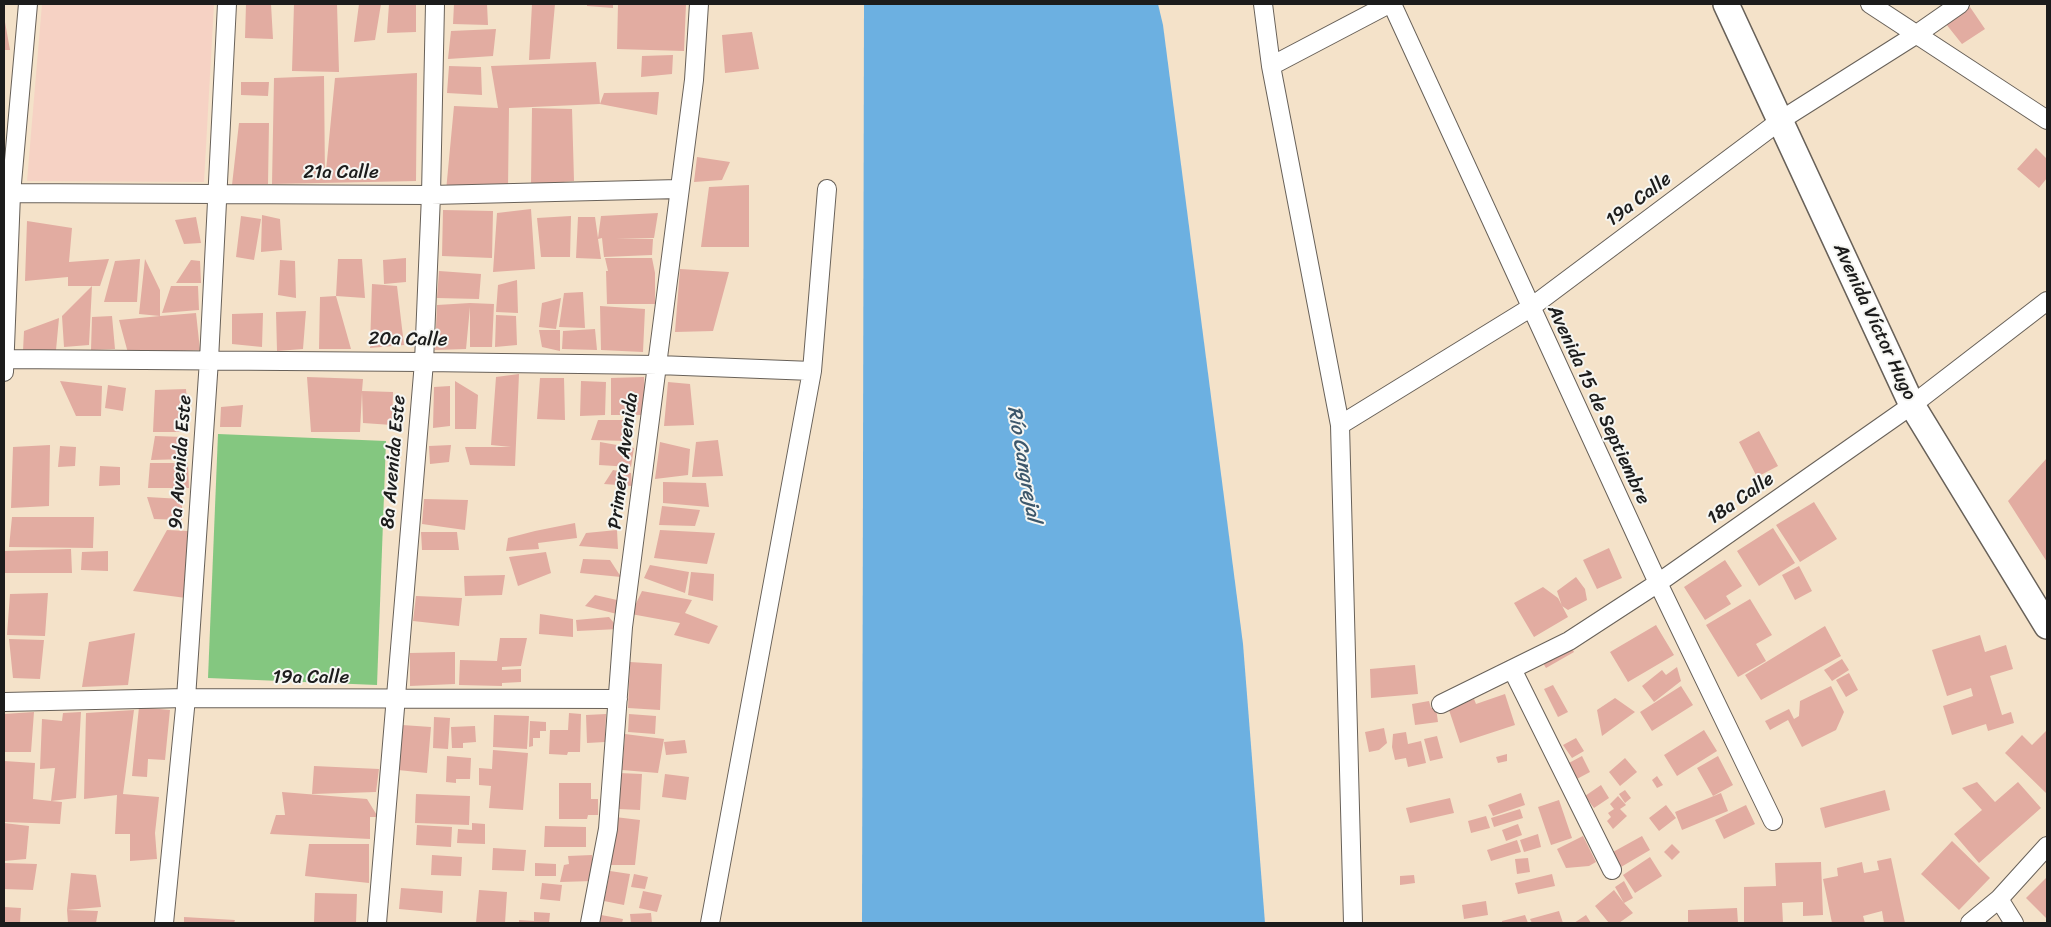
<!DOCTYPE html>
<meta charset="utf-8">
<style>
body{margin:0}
#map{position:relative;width:2051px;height:927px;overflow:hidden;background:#f4e2c9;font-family:Sriracha,sans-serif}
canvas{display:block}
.frame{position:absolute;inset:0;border:5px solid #1c1c1c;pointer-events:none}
</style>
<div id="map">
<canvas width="2051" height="927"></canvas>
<div class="frame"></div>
</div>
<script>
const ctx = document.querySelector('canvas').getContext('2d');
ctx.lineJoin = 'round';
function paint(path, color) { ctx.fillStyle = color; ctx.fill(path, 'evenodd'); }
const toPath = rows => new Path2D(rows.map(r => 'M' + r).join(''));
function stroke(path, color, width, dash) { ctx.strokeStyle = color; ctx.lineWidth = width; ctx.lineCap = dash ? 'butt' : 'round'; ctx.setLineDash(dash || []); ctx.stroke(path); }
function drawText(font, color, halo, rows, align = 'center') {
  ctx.font = font + ' Sriracha,sans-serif'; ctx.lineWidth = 4; ctx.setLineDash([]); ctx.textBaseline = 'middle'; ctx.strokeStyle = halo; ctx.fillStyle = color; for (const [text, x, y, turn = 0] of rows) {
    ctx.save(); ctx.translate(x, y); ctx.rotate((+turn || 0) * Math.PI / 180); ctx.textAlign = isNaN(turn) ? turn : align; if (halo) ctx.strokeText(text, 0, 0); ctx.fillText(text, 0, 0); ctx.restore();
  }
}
paint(toPath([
 [42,4,214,4,204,182,27,181]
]), '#f6d2c4');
paint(toPath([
 [218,434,386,441,377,685,208,678]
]), '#84c780');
paint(toPath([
 [864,4,1158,4,1163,25,1243,644,1265,923,862,923]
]), '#6cb0e1');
paint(toPath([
 [246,4,271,4,273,39,245,38],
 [294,4,337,4,339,72,292,71],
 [359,4,381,4,375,40,354,42],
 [389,4,416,4,416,32,387,33],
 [454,4,487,4,488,25,453,24],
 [532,4,555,4,550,59,529,60],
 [587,4,613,4,613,8,587,6],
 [618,4,686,4,684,51,617,49],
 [1970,7,1985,29,1962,44,1946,24],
 [4,22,5,22,10,50,4,50],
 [496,29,493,56,448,59,451,31],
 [752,32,759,69,725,73,722,35],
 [673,55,672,74,641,77,642,56],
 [596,62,600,104,604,93,659,92,657,115,600,104,509,108,508,188,446,191,454,106,498,108,491,66],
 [449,66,481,67,482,95,447,93],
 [417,73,416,181,272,184,274,78,324,76,325,181,335,78],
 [241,82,269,82,268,96,241,95],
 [532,108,572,109,574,181,531,185],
 [239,123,269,123,268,184,232,185],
 [2036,148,2047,159,2047,178,2039,188,2017,169],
 [697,157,730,162,722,180,694,182],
 [749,185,749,247,701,247,709,187],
 [531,209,535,269,493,272,497,213],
 [443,210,493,211,492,258,442,256],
 [658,213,654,238,616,238,653,239,652,255,604,257,602,238,598,239,601,259,576,258,578,217,595,217,598,238,601,216],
 [262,215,280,219,282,250,261,252],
 [241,216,261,219,254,260,236,257],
 [571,216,570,257,541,257,537,218],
 [196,217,201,243,184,244,175,220],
 [27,221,72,228,69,262,109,259,100,286,92,286,89,345,64,347,62,316,92,286,68,286,68,277,25,281],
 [406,258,406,282,384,284,383,260],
 [605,258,652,258,655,273,655,304,607,304,606,271,608,271],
 [140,259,137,302,104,302,115,261],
 [145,259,160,290,160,316,196,313,200,350,128,353,119,320,160,316,139,314],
 [338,259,362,259,365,298,336,296],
 [191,260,200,261,201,283,176,283],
 [280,260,295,261,296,298,278,295],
 [680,269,729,272,713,331,675,332],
 [439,271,481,274,479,299,437,298],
 [517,280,518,313,496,312,498,285],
 [372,284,397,286,404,345,370,348],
 [171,286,198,286,199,310,162,313],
 [583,292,585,328,559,327,564,293],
 [336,296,351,349,319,349,320,297],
 [561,298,556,329,539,327,542,303],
 [470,303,494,304,492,347,470,347,470,307,466,349,435,350,437,305],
 [600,306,645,309,643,352,601,350],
 [306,311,303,349,277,351,276,312],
 [263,313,262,347,232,344,232,314],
 [496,315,516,316,517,345,495,347],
 [112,316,115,349,91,350,92,317],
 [59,318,56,350,23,351,24,331],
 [595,329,597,350,562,349,563,331],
 [539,330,560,330,560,351,542,347],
 [519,374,515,466,470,465,465,447,511,447,491,445,496,377],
 [307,377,363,379,362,391,393,392,392,425,363,423,362,392,360,432,311,432],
 [644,377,647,415,611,415,611,378],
 [540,378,564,378,565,420,537,419],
 [60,381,102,386,101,416,76,416],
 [455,381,478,395,476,429,455,429],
 [581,381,606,382,605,415,580,416],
 [668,382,690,384,694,425,664,426],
 [108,385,126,388,123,411,105,408],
 [450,386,450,426,433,428,434,387],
 [186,389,189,432,153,432,155,390],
 [243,405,241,427,220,427,221,407],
 [598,420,629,420,626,441,591,440],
 [1759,431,1778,466,1757,477,1739,442],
 [155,436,184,437,187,459,151,460],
 [718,440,723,476,692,477,696,442],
 [600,442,634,448,631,467,599,465],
 [660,442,690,449,688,475,655,479],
 [50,445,49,506,11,508,13,447],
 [451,445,449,462,430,464,429,446],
 [60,446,76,447,75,466,58,467],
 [2047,458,2047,562,2008,501],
 [150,463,188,463,189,488,148,488],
 [100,466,120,467,120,485,99,486],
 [613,470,631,473,632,486,604,484],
 [663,482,706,483,709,507,663,503],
 [147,497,182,499,182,520,154,519],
 [424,499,468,500,465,530,422,524],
 [1814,502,1837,539,1800,562,1776,525],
 [662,506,700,510,695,526,659,525],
 [12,517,94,517,93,548,9,547],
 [575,523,577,538,538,543,539,549,506,551,508,538,535,531],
 [1773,528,1795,563,1759,586,1737,551],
 [167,530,188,531,186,598,133,591],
 [617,530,618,549,579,546,586,533],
 [660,530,715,533,707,564,654,558],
 [421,532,457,532,459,550,422,550],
 [1609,548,1622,578,1597,589,1583,560],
 [71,549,72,573,4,573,4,551],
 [108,551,108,571,81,570,82,552],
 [546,552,551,573,518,586,509,557],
 [583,559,610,560,621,577,580,573],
 [1725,560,1742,586,1726,596,1731,604,1705,620,1684,587],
 [650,565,689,572,685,593,644,578],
 [1799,566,1812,591,1795,600,1782,575],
 [691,572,714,574,713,601,688,595],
 [505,575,502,595,465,596,464,576],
 [1576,577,1585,589,1587,600,1568,610,1562,606,1557,591],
 [1543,587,1558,598,1568,617,1534,637,1514,603],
 [642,591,692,600,685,613,718,626,709,644,674,635,680,623,631,614],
 [48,593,45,636,7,635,10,594],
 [595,595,617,600,617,614,585,606],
 [416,596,462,598,459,626,413,621],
 [1750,599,1772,635,1756,644,1766,661,1738,677,1706,625],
 [540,614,573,619,573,637,539,634],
 [609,617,619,629,577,631,576,620],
 [1656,625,1674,655,1628,682,1610,652],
 [1825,626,1841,656,1761,700,1745,675],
 [135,633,128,685,82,687,89,642],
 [1980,635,1985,652,2006,645,2013,669,1990,676,2002,715,2011,712,2014,723,1988,731,1986,724,1952,735,1943,706,1973,696,1971,688,1947,696,1932,650],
 [500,638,527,638,521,666,502,667,502,670,521,669,521,682,502,683,502,686,459,685,460,660,497,661],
 [9,639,44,640,40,679,13,678],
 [1571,646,1574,652,1546,668,1543,663],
 [455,652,455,684,410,686,410,653],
 [1842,659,1849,670,1832,681,1824,670],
 [630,662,662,664,660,710,628,708],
 [1415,665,1418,694,1371,698,1370,669],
 [1677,667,1681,681,1654,702,1642,686,1662,670,1666,675],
 [1849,673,1858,690,1846,697,1836,680],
 [1553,685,1568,712,1558,717,1544,689],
 [1681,686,1693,705,1652,731,1640,712],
 [1831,686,1844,712,1836,730,1802,747,1788,720,1770,730,1765,721,1789,709,1794,719,1799,716,1800,701],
 [1505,694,1515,725,1460,743,1448,707,1474,699,1476,704],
 [1615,698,1635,712,1602,736,1597,710],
 [1429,701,1431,708,1436,708,1438,722,1415,725,1412,704],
 [139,707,170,710,165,760,148,759,147,777,132,776],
 [134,710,123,794,159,797,155,833,157,859,130,861,130,834,115,834,117,795,84,799,86,713],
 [34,712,31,752,4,752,4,714],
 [81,712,76,798,51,801,62,802,60,824,4,822,4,761,35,763,33,799,51,801,55,768,40,769,42,719,62,721,63,713],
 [569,713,581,714,580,752,568,752,567,755,549,754,550,730,568,730],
 [606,714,605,742,587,743,586,715],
 [629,714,656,716,655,734,628,732],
 [494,715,529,716,527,749,493,747],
 [434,717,450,718,448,749,433,748],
 [530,721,546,722,546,731,540,731,540,738,533,738,533,746,529,747],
 [402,725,431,727,427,773,398,770],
 [475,726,476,742,463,743,463,748,452,748,451,727],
 [1384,728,1387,743,1379,750,1369,752,1365,732],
 [1704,730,1717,751,1677,776,1664,755],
 [2047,730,2047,794,2005,753,2022,735,2032,745],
 [1406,732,1408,744,1421,741,1426,763,1408,767,1406,758,1395,760,1392,747,1393,734],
 [625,734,664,739,658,773,622,770],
 [1437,736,1443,758,1430,761,1424,739],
 [1576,738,1584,751,1572,758,1563,745],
 [685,740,687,753,666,755,664,742],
 [493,750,528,753,523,810,489,808,491,786,479,785,479,768,492,769],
 [1507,754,1507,761,1498,763,1496,757],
 [447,756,471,758,470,779,456,779,456,783,446,782],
 [1582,756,1590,772,1575,780,1567,764],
 [1718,756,1733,785,1713,796,1697,768],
 [1625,758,1637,772,1620,786,1609,772],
 [314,766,379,769,376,792,312,794],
 [619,773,642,774,640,810,618,809],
 [665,774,689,777,686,800,662,797],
 [1657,776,1663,785,1657,788,1652,780],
 [1977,782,1995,802,2018,782,2041,808,1979,863,1954,834,1982,810,1962,788],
 [559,783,591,783,591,799,598,799,598,815,588,815,587,819,559,819],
 [1601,785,1609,798,1594,808,1585,796],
 [1625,790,1631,798,1625,803,1619,794],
 [1885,790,1890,810,1825,828,1820,808],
 [282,792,367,799,378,817,370,817,370,839,270,834,276,815,285,815],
 [1521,793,1525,805,1493,816,1488,805],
 [1721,793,1728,811,1682,830,1675,812],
 [416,794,470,796,469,825,415,823],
 [1618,796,1626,805,1620,809,1627,816,1613,829,1607,821,1611,817,1608,813,1614,809,1610,804],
 [1450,798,1454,813,1410,823,1406,808],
 [1559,800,1572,838,1551,845,1538,807],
 [1666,805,1676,818,1659,831,1649,818],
 [1746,805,1755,824,1724,839,1715,820],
 [1520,809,1523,818,1494,827,1491,818],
 [1486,816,1490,828,1471,833,1468,821],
 [615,817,640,820,635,865,609,865],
 [4,823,29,826,26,859,4,861],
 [472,823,485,824,485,844,457,843,458,829,472,830],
 [1518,824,1522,835,1506,841,1502,830],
 [417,825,452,827,451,847,416,845],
 [545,826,586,827,586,847,544,847],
 [1538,834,1541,847,1524,852,1520,840],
 [1583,836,1596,862,1589,866,1566,868,1557,849],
 [1642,836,1650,850,1621,867,1613,852],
 [1517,840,1521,852,1491,861,1487,850],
 [1952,841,1990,878,1959,910,1921,874],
 [309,844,369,844,369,883,305,876],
 [1672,844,1680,852,1672,860,1664,852],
 [493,848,526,850,524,871,492,870],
 [432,855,462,857,461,876,431,875],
 [592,855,593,881,560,882,564,865,569,864,568,856],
 [1650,857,1662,876,1635,893,1623,875],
 [1528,858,1530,872,1517,874,1515,859],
 [1891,858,1905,923,1884,923,1882,911,1863,916,1865,923,1832,923,1823,879,1838,876,1837,868,1862,862,1864,873,1879,870,1877,861],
 [1821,862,1823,915,1803,916,1803,902,1782,903,1783,923,1744,923,1744,887,1776,886,1775,863],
 [4,863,37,864,33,890,4,889],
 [535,863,556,864,556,876,535,876],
 [610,871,630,874,624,905,604,901],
 [71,873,96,875,101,907,67,910,98,911,96,923,68,923,67,910],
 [634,874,648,877,645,889,631,887],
 [1552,874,1555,886,1518,894,1515,883],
 [1414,875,1415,883,1400,885,1400,876],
 [2047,877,2047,919,2026,898],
 [1624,881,1633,898,1624,903,1633,913,1619,923,1609,923,1595,906,1614,890,1624,903,1615,887],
 [542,883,562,885,560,901,540,899],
 [401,888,443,891,442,913,399,909],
 [479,890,507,892,505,923,476,923],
 [643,891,662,895,657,912,639,908],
 [315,893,357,894,356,923,314,923],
 [1486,901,1488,915,1464,919,1462,905],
 [4,907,21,908,20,923,4,923],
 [1737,908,1738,923,1688,923,1688,910],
 [1559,911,1563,923,1532,923,1530,919],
 [534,912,550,913,549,923,519,923,519,920,534,921],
 [651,913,652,923,631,923,630,914],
 [601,915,623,919,622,923,600,923],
 [1525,915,1528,923,1502,923,1502,921],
 [1586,915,1591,923,1574,923],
 [184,917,235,920,234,923,184,923]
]), '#e2aca1');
const street = toPath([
 [1263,4,1271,66,1340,425,1353,923],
 [1392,4,1658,583,1773,821],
 [1870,4,2047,120],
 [1271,66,1389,4],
 [4,193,431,195,679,189],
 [4,359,424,362,658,365,812,371],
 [4,372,11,194,28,4],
 [1340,425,1530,308,1781,120,1917,34,1960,4],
 [1512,669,1612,870],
 [4,702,186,698,618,699],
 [1441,704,1569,641,1658,583,1912,405,2047,301],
 [1999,899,2014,923],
 [164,923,186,698,209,360,227,4],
 [377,923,424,362,431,195,435,4],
 [590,923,608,829,623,627,694,80,699,4],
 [710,923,812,371,827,189],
 [1970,923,1999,899,2047,846]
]);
const secondary = toPath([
 [1726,4,1912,405,2047,626]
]);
stroke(street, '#686159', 20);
stroke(secondary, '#686159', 28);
stroke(street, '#fff', 18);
stroke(secondary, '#fff', 25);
drawText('19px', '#1c1c1c', '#f6f6f2', [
 ["21a Calle",341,173],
 ["19a Calle",1639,200,-37],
 ["Avenida Víctor Hugo",1874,322,65],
 ["20a Calle",408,340,1],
 ["Avenida 15 de Septiembre",1598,405,65],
 ["Primera Avenida",624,461,-83],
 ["9a Avenida Este",181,462,-86],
 ["8a Avenida Este",394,462,-85],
 ["18a Calle",1741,499,-35],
 ["19a Calle",311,678]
]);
drawText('italic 20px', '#3c576b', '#f6f6f2', [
 ["Río Cangrejal",1023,464,80]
]);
</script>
